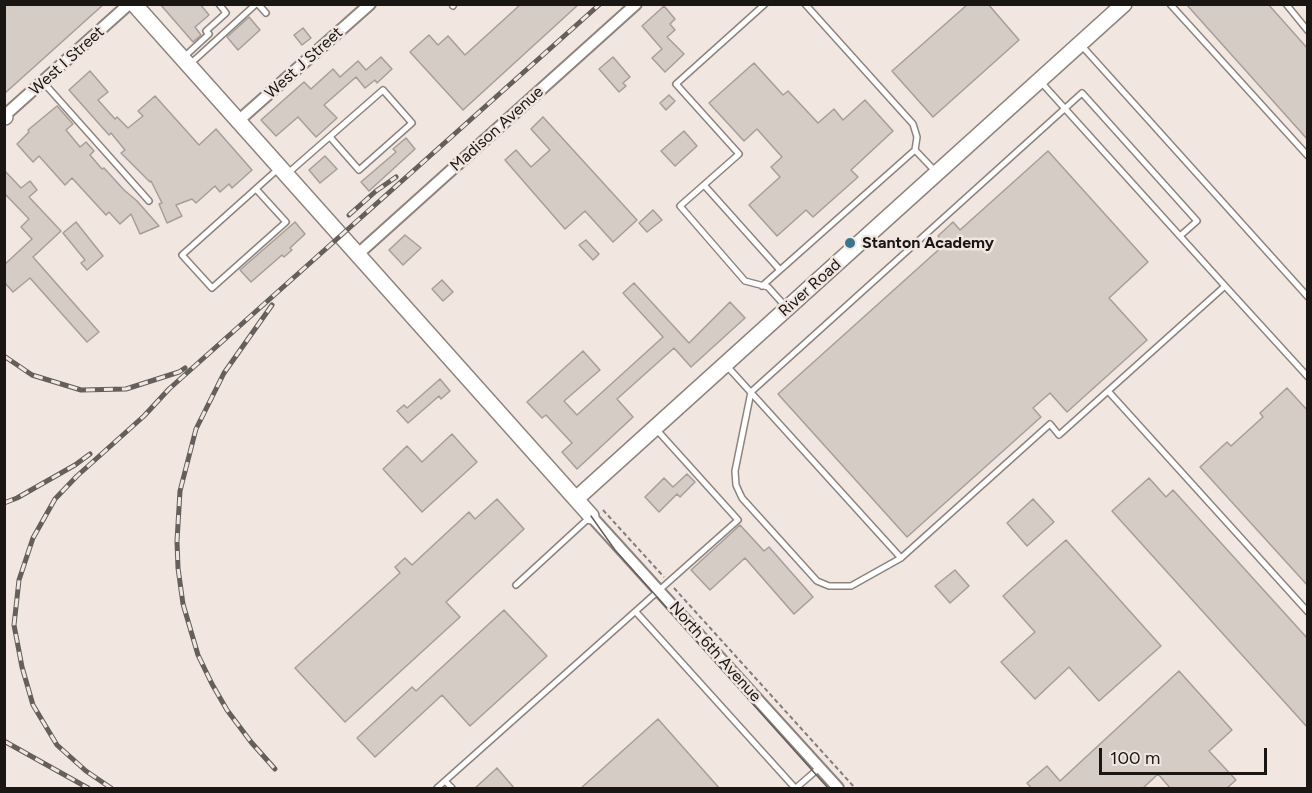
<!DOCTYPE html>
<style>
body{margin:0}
#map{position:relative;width:1312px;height:793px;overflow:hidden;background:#f1e6e0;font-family:Figtree,sans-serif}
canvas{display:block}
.frame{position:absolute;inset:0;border:6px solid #191614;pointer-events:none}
.scale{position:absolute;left:1099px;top:748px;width:168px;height:27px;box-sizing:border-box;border:3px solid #191614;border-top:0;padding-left:8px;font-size:18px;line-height:21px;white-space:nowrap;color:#191614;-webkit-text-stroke:4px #f1e6e0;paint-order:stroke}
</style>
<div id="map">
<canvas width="1312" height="793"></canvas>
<div class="frame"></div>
<div class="scale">100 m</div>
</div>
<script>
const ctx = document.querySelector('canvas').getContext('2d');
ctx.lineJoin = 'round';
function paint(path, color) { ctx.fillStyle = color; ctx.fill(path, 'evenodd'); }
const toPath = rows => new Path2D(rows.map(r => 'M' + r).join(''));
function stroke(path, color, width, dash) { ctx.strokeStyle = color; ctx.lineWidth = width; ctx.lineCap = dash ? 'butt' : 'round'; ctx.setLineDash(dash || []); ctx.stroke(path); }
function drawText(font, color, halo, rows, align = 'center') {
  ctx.font = font + ' Figtree,sans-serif'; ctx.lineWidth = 5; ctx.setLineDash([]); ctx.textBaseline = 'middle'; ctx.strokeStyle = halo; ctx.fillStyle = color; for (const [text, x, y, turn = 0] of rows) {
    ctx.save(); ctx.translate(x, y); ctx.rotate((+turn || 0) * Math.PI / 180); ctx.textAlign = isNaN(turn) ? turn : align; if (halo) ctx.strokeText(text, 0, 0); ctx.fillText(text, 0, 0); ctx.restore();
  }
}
const building = toPath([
 [4,4,104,4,4,94,4,4],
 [160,4,200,4,209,15,195,27,201,35,193,42,160,4],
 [521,4,579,4,463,110,410,52,429,35,438,45,448,36,465,55,521,4],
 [968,4,988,4,1019,40,933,117,892,71,968,4],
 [1186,4,1268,4,1308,49,1308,140,1186,4],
 [664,6,675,19,670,24,675,30,667,37,684,54,665,72,652,58,662,49,642,26,664,6],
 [249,17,260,30,238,50,227,37,249,17],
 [303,28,311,38,302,45,294,35,303,28],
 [381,57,392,69,377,83,375,80,365,88,356,77,324,105,337,118,316,137,298,117,276,136,261,120,304,82,311,89,333,69,340,77,358,61,366,70,381,57],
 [613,57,630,77,623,83,626,86,619,92,599,69,613,57],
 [754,63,783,95,788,91,818,123,834,109,843,120,865,100,893,131,851,170,858,177,813,217,806,210,777,236,749,205,780,177,771,167,782,157,757,129,744,141,709,103,754,63],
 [90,71,108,92,98,100,115,119,117,117,128,128,143,116,138,111,155,96,199,145,216,129,252,170,232,188,229,184,220,192,215,186,196,203,192,199,176,205,182,216,167,223,159,204,162,203,151,181,150,182,121,153,125,150,111,133,109,135,69,90,90,71],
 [669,95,675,101,666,110,660,103,669,95],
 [57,106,73,124,66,130,80,147,86,142,94,151,90,155,102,169,104,168,124,190,137,201,159,226,140,234,131,214,120,224,109,212,106,215,72,178,65,185,39,156,33,162,17,144,29,132,28,130,57,106],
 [543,117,637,220,613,242,585,211,565,229,505,160,516,150,531,167,550,150,531,129,543,117],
 [684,131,697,146,675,166,661,151,684,131],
 [406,138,415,149,369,191,361,182,396,152,393,149,406,138],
 [1048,151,1148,262,1109,298,1147,340,1067,412,1050,393,1033,408,1041,417,907,537,778,394,945,244,938,236,953,222,960,230,1048,151],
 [325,156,337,169,320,183,309,170,325,156],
 [4,170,21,188,30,181,37,190,29,197,61,231,33,257,99,332,87,342,30,278,13,292,4,282,4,265,32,239,21,227,29,219,4,193,4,170],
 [653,210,662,220,647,232,639,223,653,210],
 [76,222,103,256,87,270,81,263,85,260,63,233,76,222],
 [295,222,305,234,290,248,292,250,284,257,282,255,251,282,240,270,295,222],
 [405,235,421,248,403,265,389,250,405,235],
 [586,240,599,254,593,260,579,245,586,240],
 [442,280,453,292,443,301,432,289,442,280],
 [634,283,689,343,730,302,745,318,691,367,674,348,617,399,633,417,577,469,562,452,572,443,546,415,542,418,527,402,583,351,600,370,564,401,577,415,663,337,623,293,634,283],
 [440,379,450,391,441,399,439,396,408,423,397,411,404,405,407,408,440,379],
 [1287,388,1308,411,1308,586,1200,467,1227,442,1231,446,1263,417,1260,413,1287,388],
 [452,434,477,462,422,512,383,469,407,446,422,462,452,434],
 [687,474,695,482,680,497,677,494,659,512,645,497,664,478,673,487,687,474],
 [1149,478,1166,497,1173,490,1308,639,1308,728,1112,511,1149,478],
 [497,499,524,529,446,602,460,617,345,722,295,668,400,573,395,567,405,558,412,565,469,512,475,519,497,499],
 [1033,499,1054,522,1027,546,1007,523,1033,499],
 [740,525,764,551,769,547,813,597,794,614,745,558,710,590,691,570,740,525],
 [1066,540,1161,646,1099,701,1069,667,1035,699,1001,662,1035,632,1003,596,1066,540],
 [955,570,969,586,950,603,935,586,955,570],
 [504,610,547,656,470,726,442,695,375,757,357,738,412,687,416,691,504,610],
 [1179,671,1232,730,1209,751,1236,780,1226,789,1171,789,1158,774,1142,789,1032,789,1027,783,1047,766,1060,781,1179,671],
 [658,719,720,789,580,789,658,719],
 [497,768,515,789,474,789,497,768]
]);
paint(building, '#d6ccc6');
stroke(building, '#a79e98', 1.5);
const lane = toPath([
 [258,4,266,13],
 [765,4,676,84,739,154,680,206,745,281,768,287,786,307],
 [805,4,913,124,917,137,915,150,936,172],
 [1170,4,1308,156],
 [1286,4,1308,31],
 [453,6,454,4],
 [1082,46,1308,297],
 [184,57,209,34,206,31,226,13,219,4],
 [189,65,256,4],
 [43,82,149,201],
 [287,174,383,90,412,123,359,170,330,137],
 [704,185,780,270],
 [256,189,286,222,212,288,182,255,278,169],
 [762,286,915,150],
 [1225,286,1308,377],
 [726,365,901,558,1050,424,1059,435,1225,286,1040,81],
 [1108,391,1308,612],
 [901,558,851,586,829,586,817,581,742,498,736,485,735,471,751,392,1082,93,1197,221,1180,236],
 [516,585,590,517],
 [636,612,795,788],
 [445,781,452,788],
 [437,788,738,520,656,429],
 [796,788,819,768]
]);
const street = toPath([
 [4,116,129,4],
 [237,122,370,4],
 [358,254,636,4],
 [591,516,838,788]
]);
const secondary = toPath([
 [134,4,591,516],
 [4,117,5,117],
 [576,499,1124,4]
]);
stroke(lane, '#8e847f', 8);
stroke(street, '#8e847f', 14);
stroke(secondary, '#8e847f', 18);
stroke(toPath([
 [603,510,664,577],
 [674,588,855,788]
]), '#837c78', 2, [4.5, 3]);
stroke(lane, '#fff', 5);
stroke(street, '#fff', 10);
stroke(secondary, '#fff', 15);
stroke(toPath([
 [591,516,615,550,828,788]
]), '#645f5b', 1.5);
const rail = toPath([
 [349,215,376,191,396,177],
 [272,305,224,373,196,429,180,491,177,541,178,568,183,604,198,655,212,684,227,710,251,742,275,769],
 [4,356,32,375,81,390,126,389,179,372,185,368],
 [4,503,17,498,75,465,90,454],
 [4,741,88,788],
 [111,788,86,771,57,745,33,705,22,667,14,625,19,580,33,538,55,499,77,476,144,416,169,389,600,4]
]);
stroke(rail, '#645f5b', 5);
stroke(rail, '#f1e6e0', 3, [9]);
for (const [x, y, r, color] of [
 [850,243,6,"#39768c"]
]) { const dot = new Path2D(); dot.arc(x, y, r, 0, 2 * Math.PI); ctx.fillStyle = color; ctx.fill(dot); stroke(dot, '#f1e6e0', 2); }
drawText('16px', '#191614', '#f1e6e0', [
 ["West I Street",67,61,-42],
 ["West J Street",304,63,-42],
 ["Madison Avenue",497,129,-42],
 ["River Road",810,288,-42],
 ["North 6th Avenue",715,652,48]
]);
drawText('bold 16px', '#191614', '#f1e6e0', [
 ["Stanton Academy",862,243]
], 'left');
</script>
